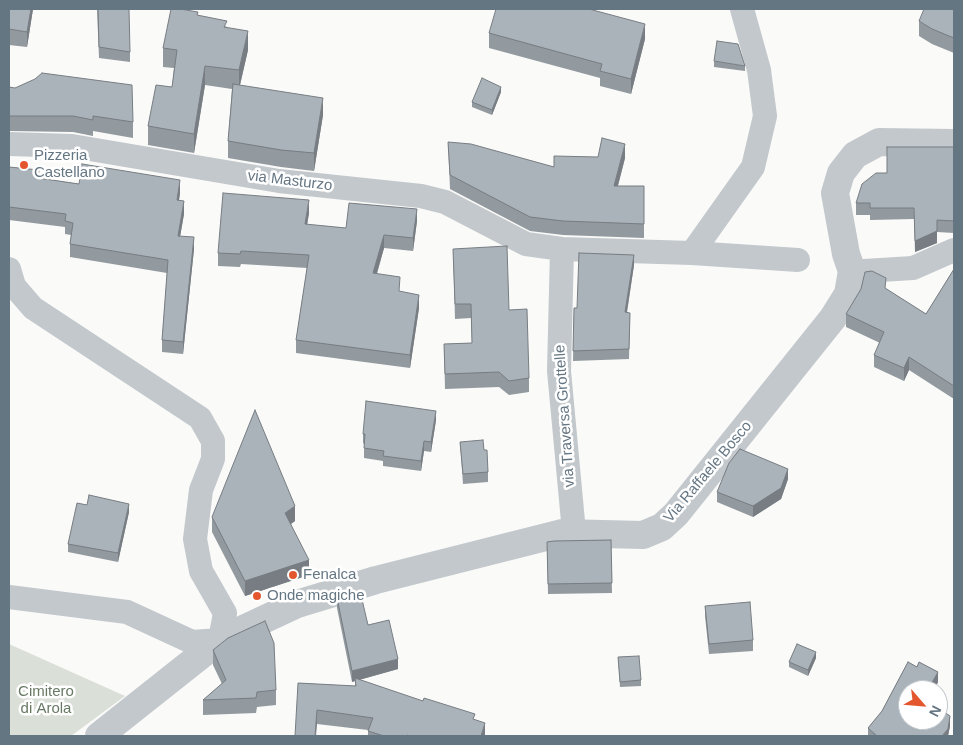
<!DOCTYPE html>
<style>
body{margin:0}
#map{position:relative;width:963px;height:745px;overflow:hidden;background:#fafaf8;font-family:Arial,sans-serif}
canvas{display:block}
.frame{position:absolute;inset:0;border:10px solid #657683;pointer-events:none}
.north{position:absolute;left:898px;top:680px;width:50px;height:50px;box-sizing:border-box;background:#fff;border:1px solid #c1c8cd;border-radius:50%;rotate:117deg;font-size:14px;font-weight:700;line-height:20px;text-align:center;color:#657683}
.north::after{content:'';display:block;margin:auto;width:18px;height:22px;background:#e4572e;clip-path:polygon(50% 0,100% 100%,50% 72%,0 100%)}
</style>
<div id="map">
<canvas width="963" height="745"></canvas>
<div class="frame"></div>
<div class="north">N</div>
</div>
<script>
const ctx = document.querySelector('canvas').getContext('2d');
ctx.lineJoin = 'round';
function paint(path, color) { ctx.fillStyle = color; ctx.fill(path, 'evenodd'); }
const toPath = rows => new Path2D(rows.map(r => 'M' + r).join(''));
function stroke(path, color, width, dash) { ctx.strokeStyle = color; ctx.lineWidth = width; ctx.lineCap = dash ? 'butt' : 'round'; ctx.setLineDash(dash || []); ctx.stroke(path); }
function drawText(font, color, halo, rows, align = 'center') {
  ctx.font = font + ' Arial,sans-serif'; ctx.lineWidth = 5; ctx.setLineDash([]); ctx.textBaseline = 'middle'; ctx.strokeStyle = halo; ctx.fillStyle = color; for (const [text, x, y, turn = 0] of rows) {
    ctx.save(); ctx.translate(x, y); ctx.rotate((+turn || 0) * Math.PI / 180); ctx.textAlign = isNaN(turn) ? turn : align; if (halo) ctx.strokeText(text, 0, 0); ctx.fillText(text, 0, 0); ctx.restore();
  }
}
paint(toPath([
 [9,644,125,696,71,736,9,736]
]), '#dadfd7');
stroke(toPath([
 [9,144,72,146,279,181,421,196,445,202,526,244,562,249,692,253,798,260],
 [562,249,559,371,574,532],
 [692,253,753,167,765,116,759,70,742,9],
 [9,269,14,286,33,308,200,418,213,441,213,459,201,490,195,539,201,571,225,613,220,640,192,642,127,612,9,597],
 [852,271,864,271,913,268,954,250]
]), '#c3c8cc', 24);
stroke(toPath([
 [99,736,220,640,297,604,376,580,562,533,643,535,662,527,676,514,833,318,848,294,852,271,846,254,835,193,841,173,855,155,879,142,954,143]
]), '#c3c8cc', 28);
paint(toPath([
 [9,9,33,9,27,47,9,45],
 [97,9,130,52,130,62,99,58],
 [954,9,954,53,932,44,919,36,919,21],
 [198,15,227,27,248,50,240,85,323,115,314,171,281,167,228,158,228,141,232,89,205,85,194,153,148,145,148,126,172,87,174,68,163,67,163,48],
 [489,33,645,39,631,94,600,86,600,78,489,48],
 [714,61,745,66,745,71,714,67],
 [9,87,133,122,133,138,93,131,93,136,73,132,9,131],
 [501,92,492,115,472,107,472,102],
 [448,142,554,167,625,158,618,186,644,186,644,238,563,235,530,231,450,189],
 [954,147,954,233,937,232,937,243,915,252,914,219,870,220,870,215,856,215,856,203,887,173],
 [9,167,39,178,79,184,180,193,179,200,184,214,180,236,194,249,183,354,162,352,162,340,167,273,70,257,70,244,71,235,65,234,65,227,9,220],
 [309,213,307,225,346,228,417,221,413,251,384,248,377,274,419,308,410,368,296,353,296,340,307,268,241,264,240,267,218,266,218,253],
 [453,249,509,310,529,378,529,392,509,395,499,387,445,389,444,344,472,343,471,318,455,319],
 [634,265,627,313,630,313,629,359,573,361,574,308,577,308],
 [954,269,954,399,909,370,904,381,874,367,874,355,880,343,846,327,846,314,886,289,926,314],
 [436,420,431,452,424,451,421,471,383,466,383,461,364,458,364,444,363,443,363,434],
 [460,442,484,450,488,472,488,482,463,484],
 [788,479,781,499,753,517,717,502,717,492],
 [87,505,129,512,118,562,68,552,68,544],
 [212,517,295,521,291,524,309,575,245,596,212,532],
 [611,540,612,593,548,594,547,542],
 [337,598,368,625,398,669,359,680,475,720,485,736,368,736,368,730,317,724,298,683,355,686,355,681,352,682,337,608],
 [705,606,753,640,753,651,709,654,705,616],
 [213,650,276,690,276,705,257,707,256,713,203,715,203,700,222,684,213,665],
 [618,657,641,680,641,686,620,687],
 [816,658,808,676,789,667,789,662],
 [908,662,917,667,919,662,938,672,938,682,934,690,908,690,908,720,938,720,938,708,950,716,950,726,948,736,868,736,868,728,882,711]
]), '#929a9f');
paint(toPath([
 [31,9,33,9,27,47,27,32],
 [645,24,645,39,631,94,631,79],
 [248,31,248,50,239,89,239,70],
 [205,66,205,85,194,153,194,134],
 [501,87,501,92,492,115,492,110],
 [323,98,323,115,314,171,314,153],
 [625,144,625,158,614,200,614,186],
 [180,180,180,193,177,213,177,200],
 [309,200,309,213,305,237,305,224],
 [184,201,184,214,178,249,178,236],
 [417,209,417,221,413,251,413,238],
 [937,231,937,243,915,252,915,241],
 [384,235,384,248,373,286,373,273],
 [194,237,194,249,183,354,183,342],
 [634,255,634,265,625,323,625,312],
 [419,295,419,308,410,368,410,355],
 [909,357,909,370,904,381,904,368],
 [436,411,436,420,431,452,431,442],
 [424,441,424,451,421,471,421,461],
 [788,469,788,479,781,499,753,517,753,506],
 [129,504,129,512,118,562,118,553],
 [295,506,295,521,285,528,285,513],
 [309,560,309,575,245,596,245,581],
 [816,652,816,658,808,676,808,670],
 [398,659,398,669,355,681,355,678,355,681,352,682,352,671],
 [938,672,938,682,934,690,928,690],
 [317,710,317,724,316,736,315,736],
 [950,716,950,726,948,736,942,736],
 [485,723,485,736,481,736]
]), '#777d82');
const building = toPath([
 [9,9,31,9,27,32,9,29,9,9],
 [98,9,129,9,130,52,99,47,98,9],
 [171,9,180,9,198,12,197,15,227,21,224,27,248,31,239,70,205,66,194,134,148,126,156,85,172,87,177,50,163,48,171,9],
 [496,9,589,9,645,24,631,79,600,71,602,64,489,33,496,9],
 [924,9,954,9,954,38,932,29,919,21,924,9],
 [717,41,738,44,745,66,714,61,717,41],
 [42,73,132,85,133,122,93,116,93,120,73,116,9,116,9,87,15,88,35,79,42,73],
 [482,78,501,87,492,110,472,102,482,78],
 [233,84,323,98,314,153,281,150,228,141,233,84],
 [602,138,625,144,614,186,644,186,644,224,563,221,530,217,450,175,448,142,471,144,554,167,554,156,598,157,602,138],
 [887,147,954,147,954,221,937,220,937,231,915,241,914,208,870,208,870,203,856,203,862,184,876,173,887,173,887,147],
 [82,164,180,180,177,200,184,201,178,236,194,237,183,342,162,340,168,260,70,244,73,223,65,221,66,214,9,207,9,167,39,170,38,178,79,184,82,164],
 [223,193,309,200,305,224,346,228,349,203,417,209,413,238,384,235,373,273,400,277,399,291,419,295,410,355,296,340,309,255,241,251,240,254,218,253,223,193],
 [507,246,509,310,527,309,529,378,509,381,499,372,445,374,444,344,472,343,471,304,455,304,453,249,507,246],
 [579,253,634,255,625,312,630,313,629,349,573,351,574,308,577,308,579,253],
 [954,269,954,386,909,357,904,368,874,355,884,332,846,314,861,289,865,272,872,271,886,278,885,288,926,314,954,269],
 [366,401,436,411,431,442,424,441,421,461,383,456,384,451,364,448,365,434,363,434,366,401],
 [255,410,295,506,285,513,309,560,245,581,212,517,255,410],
 [483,440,484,450,487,450,488,472,463,474,460,442,483,440],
 [740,449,788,469,781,488,753,506,717,492,729,463,740,449],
 [89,495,129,504,118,553,68,544,77,503,87,505,89,495],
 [611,540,612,583,548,584,547,542,554,541,611,540],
 [360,591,368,625,389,620,398,659,352,671,337,598,360,591],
 [750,602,753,640,709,644,705,606,750,602],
 [265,621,274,643,276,690,257,692,256,698,203,700,226,680,213,650,228,638,265,621],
 [797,644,816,652,808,670,789,662,797,644],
 [639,656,641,680,620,682,618,657,639,656],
 [908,662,917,667,919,662,938,672,928,690,908,690,908,720,938,720,938,708,950,716,948,729,942,736,877,736,868,728,882,711,908,662],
 [355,678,423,701,424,698,475,714,473,719,485,723,481,736,410,736,407,735,407,736,384,736,368,731,373,718,317,710,315,736,295,736,298,683,356,686,355,678]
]);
paint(building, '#aab3b9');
stroke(building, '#777d82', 1);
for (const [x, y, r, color] of [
 [24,165,5,"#e4572e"],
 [293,575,5,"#e4572e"],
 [257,596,5,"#e4572e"]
]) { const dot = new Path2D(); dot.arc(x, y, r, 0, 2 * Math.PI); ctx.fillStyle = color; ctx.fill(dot); stroke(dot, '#fff', 2); }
drawText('15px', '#657683', '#fff', [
 ["Pizzeria",34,156],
 ["Castellano",34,173],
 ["Fenalca",303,575],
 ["Onde magiche",267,596]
], 'left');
drawText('15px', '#657683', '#fff', [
 ["via Masturzo",290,181,7],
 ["via Traversa Grottelle",565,416,-94],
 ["Via Raffaele Bosco",708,472,-50]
]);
drawText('15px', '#687a64', '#fff', [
 ["Cimitero",46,692],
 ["di Arola",46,709]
]);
</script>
